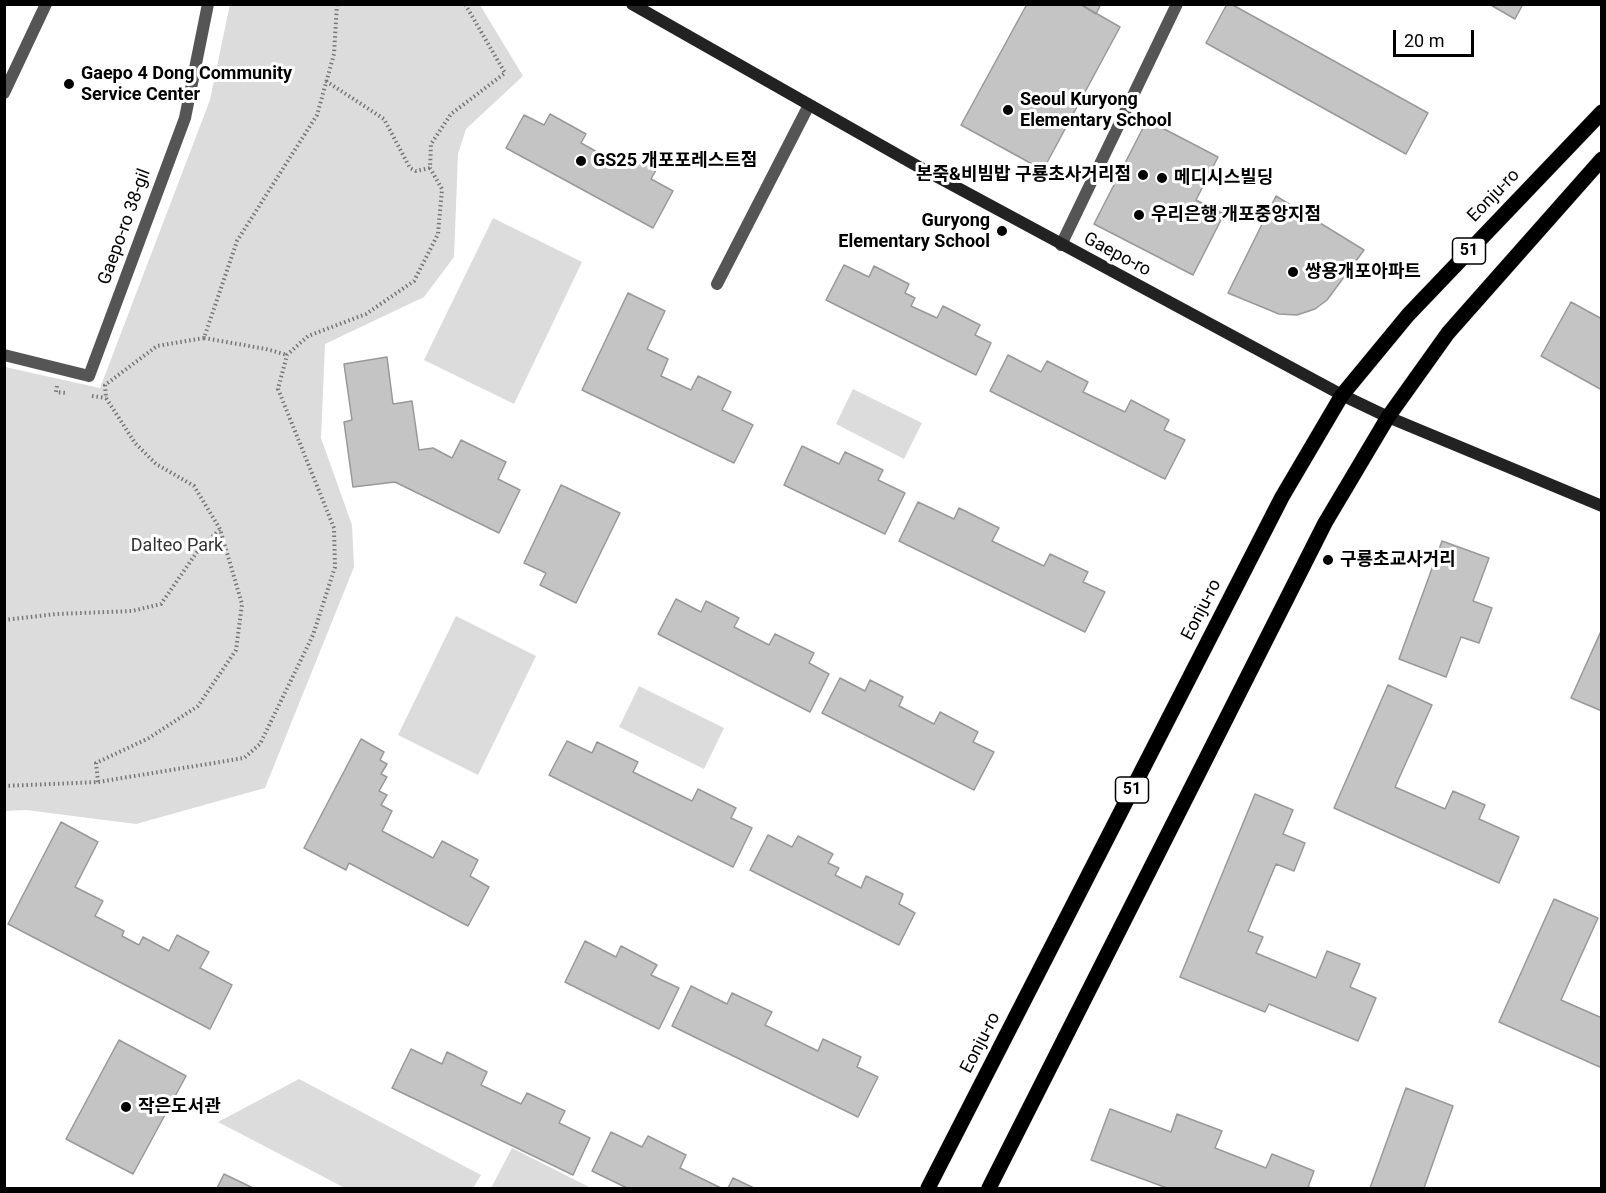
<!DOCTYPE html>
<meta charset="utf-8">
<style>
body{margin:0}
#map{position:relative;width:1606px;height:1193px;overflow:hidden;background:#fff;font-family:Roboto,sans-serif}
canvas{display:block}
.frame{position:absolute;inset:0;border:6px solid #000;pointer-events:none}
.scale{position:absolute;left:1393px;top:30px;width:81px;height:27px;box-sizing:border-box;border:3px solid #000;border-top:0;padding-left:8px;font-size:18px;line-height:21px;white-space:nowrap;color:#000;-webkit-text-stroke:4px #fff;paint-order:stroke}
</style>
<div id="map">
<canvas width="1606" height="1193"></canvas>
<div class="frame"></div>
<div class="scale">20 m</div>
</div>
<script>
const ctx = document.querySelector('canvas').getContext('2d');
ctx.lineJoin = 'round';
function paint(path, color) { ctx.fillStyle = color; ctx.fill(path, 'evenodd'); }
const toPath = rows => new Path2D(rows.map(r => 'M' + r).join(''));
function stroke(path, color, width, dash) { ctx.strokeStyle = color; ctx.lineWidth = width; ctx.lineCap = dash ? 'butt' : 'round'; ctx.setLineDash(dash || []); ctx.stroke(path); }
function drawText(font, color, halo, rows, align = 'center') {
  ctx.font = font + ' Roboto,"Noto Sans KR",sans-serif'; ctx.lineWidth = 6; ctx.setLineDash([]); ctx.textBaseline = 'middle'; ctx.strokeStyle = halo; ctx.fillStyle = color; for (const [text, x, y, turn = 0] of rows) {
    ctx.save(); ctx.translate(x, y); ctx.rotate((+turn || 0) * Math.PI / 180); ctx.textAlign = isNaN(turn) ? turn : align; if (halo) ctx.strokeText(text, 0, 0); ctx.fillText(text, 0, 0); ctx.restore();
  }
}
paint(toPath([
 [230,4,480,5,523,76,466,129,458,154,454,257,424,297,325,344,321,438,352,525,354,567,265,788,136,824,26,810,5,811,5,367,100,388,210,100],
 [493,218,582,262,514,404,424,360],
 [853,389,922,423,904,459,836,424],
 [456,616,536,656,478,775,398,735],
 [639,686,724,728,704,769,619,727],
 [299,1079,481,1175,473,1188,345,1188,218,1122],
 [512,1148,591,1188,491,1188]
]), '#dcdcdc');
const building = toPath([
 [1027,4,1080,4,1120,27,1043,170,961,125,1027,4],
 [1080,4,1101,4,1096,14,1080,4],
 [1227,4,1231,4,1428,113,1406,154,1206,43,1227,4],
 [1489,4,1523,4,1515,19,1489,4],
 [550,114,586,134,581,143,615,162,621,151,656,170,651,179,673,191,653,228,506,148,524,115,544,125,550,114],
 [1147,120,1218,157,1196,200,1224,214,1193,275,1094,224,1147,120],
 [1276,196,1364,250,1327,300,1315,309,1297,315,1279,314,1228,293,1276,196],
 [844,265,869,277,874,266,909,284,905,293,915,298,911,306,937,318,943,306,980,325,975,335,991,343,976,375,826,300,844,265],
 [628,293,665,311,647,349,668,359,661,376,691,390,698,376,731,392,722,410,753,425,734,463,582,390,628,293],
 [1571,302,1602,319,1602,390,1541,356,1571,302],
 [1008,355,1041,372,1047,361,1088,382,1083,392,1125,412,1131,400,1169,420,1164,430,1185,440,1165,479,990,391,1008,355],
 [387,357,393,404,412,401,419,450,433,448,452,458,461,440,506,462,498,479,520,490,499,533,395,482,353,487,344,422,352,420,344,364,387,357],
 [802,446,839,464,845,452,883,470,878,480,905,493,885,534,784,485,802,446],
 [561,485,620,513,576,603,540,585,546,573,524,563,561,485],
 [918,502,954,519,959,508,999,528,992,541,1044,566,1050,554,1088,572,1083,582,1105,592,1085,632,899,541,918,502],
 [1442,541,1489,558,1473,601,1492,608,1479,643,1461,637,1446,677,1399,659,1442,541],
 [676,599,701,612,706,601,739,618,734,627,769,645,775,634,814,653,809,663,829,674,810,712,658,634,676,599],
 [1602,629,1602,711,1571,698,1602,629],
 [840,678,865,691,870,680,903,697,899,706,934,724,940,712,978,732,973,742,994,752,974,790,822,713,840,678],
 [1388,685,1432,705,1395,787,1445,809,1453,791,1485,805,1479,819,1519,837,1499,883,1334,808,1388,685],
 [361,739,384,752,380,760,387,764,381,774,387,777,379,791,387,795,381,805,392,811,382,831,433,858,442,841,478,860,470,876,489,887,468,926,349,863,346,870,304,848,361,739],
 [567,741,592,753,597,742,638,762,633,772,692,801,698,789,736,808,731,818,752,828,733,867,549,775,567,741],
 [1255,794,1293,810,1283,834,1305,843,1294,871,1276,864,1248,931,1263,937,1256,953,1316,978,1327,951,1360,964,1350,987,1376,998,1358,1041,1269,1004,1265,1012,1180,977,1255,794],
 [61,822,98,842,75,887,103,901,95,916,124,931,122,936,139,945,143,937,169,951,177,935,209,952,200,968,232,985,210,1029,8,924,61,822],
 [768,835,792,847,798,836,833,854,828,863,839,868,835,875,861,888,866,876,903,894,899,904,915,913,899,945,750,870,768,835],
 [1554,899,1598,918,1561,1000,1602,1018,1602,1068,1499,1022,1554,899],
 [585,941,616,957,621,946,657,965,651,975,679,988,659,1029,565,982,585,941],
 [691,986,727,1004,732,993,772,1012,765,1025,818,1051,823,1039,861,1057,857,1067,878,1077,858,1117,672,1026,691,986],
 [119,1040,186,1076,133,1174,66,1139,119,1040],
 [411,1049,442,1064,447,1052,487,1072,481,1085,521,1104,527,1093,565,1111,559,1123,590,1138,573,1175,392,1088,411,1049],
 [1406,1088,1453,1106,1424,1188,1370,1188,1406,1088],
 [1110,1109,1171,1132,1177,1114,1222,1131,1215,1148,1266,1168,1272,1154,1314,1171,1308,1187,1312,1188,1167,1188,1091,1160,1110,1109],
 [611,1132,642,1147,648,1136,686,1155,680,1168,721,1188,627,1188,592,1171,611,1132],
 [224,1174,253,1188,217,1188,224,1174],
 [733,1178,754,1188,728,1188,733,1178]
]);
paint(building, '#c4c4c4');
stroke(building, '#999', 1.5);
const primary = toPath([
 [928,1188,1282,497,1342,395,1408,315,1602,112],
 [989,1188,1325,523,1388,417,1448,333,1602,159]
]);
stroke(primary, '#dbdbdb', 16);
stroke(toPath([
 [326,81,384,119,410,168,416,171,430,168],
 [204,338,266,349,287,355],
 [57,386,56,392,67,393],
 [92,396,106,398],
 [4,620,56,614,132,611,161,604,197,552,220,529],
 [98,782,96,763,149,738,198,706,236,650,242,604,220,529,194,486,156,464,135,443,106,398,105,385,157,346,204,338,237,241,317,115,334,54,337,4],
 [4,786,98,782,244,758,260,744,313,635,335,567,334,528,278,389,287,355,308,336,366,314,414,281,438,234,442,189,430,168,431,144,451,114,505,73,465,4]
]), '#777', 4, [1.5, 3]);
stroke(toPath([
 [717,284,809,105]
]), '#555', 12);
stroke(toPath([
 [4,93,46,4],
 [1061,245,1177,4],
 [4,355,89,376,185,118,208,4]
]), '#555', 12);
stroke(toPath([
 [632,4,919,167,1342,395,1388,417,1602,506]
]), '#222', 12);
stroke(primary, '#000', 15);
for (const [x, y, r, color] of [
 [69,84,6,"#000"],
 [1008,110,6,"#000"],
 [581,161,6,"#000"],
 [1143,175,6,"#000"],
 [1162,178,6,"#000"],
 [1139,215,6,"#000"],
 [1002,231,6,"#000"],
 [1293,272,6,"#000"],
 [1328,560,6,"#000"],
 [126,1107,6,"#000"]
]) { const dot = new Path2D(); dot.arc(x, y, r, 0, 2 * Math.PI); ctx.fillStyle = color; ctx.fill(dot); stroke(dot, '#fff', 2); }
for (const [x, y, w] of [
 [1469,251,33],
 [1132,790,33]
]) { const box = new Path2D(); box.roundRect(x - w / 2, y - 13, w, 26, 4.5); ctx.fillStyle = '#fff'; ctx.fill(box); stroke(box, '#000', 1.5); }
drawText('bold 16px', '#000', null, [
 ["51",1469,251],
 ["51",1132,790]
]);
drawText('bold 18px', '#000', '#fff', [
 ["Gaepo 4 Dong Community",81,74],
 ["Service Center",81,95],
 ["Seoul Kuryong",1020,100],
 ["Elementary School",1020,121],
 ["GS25 개포포레스트점",593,161],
 ["본죽&비빔밥 구룡초사거리점",1131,175,"right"],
 ["메디시스빌딩",1174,178],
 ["우리은행 개포중앙지점",1151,215],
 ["Guryong",990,221,"right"],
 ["Elementary School",990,242,"right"],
 ["쌍용개포아파트",1305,272],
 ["구룡초교사거리",1340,560],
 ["작은도서관",138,1107]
], 'left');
drawText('18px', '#000', '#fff', [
 ["Eonju-ro",1494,196,-46],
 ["Gaepo-ro 38-gil",125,227,-70],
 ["Gaepo-ro",1117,255,28],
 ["Eonju-ro",1202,610,-63],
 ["Eonju-ro",981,1043,-63]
]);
drawText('18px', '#333', '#fff', [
 ["Dalteo Park",177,546]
]);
</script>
